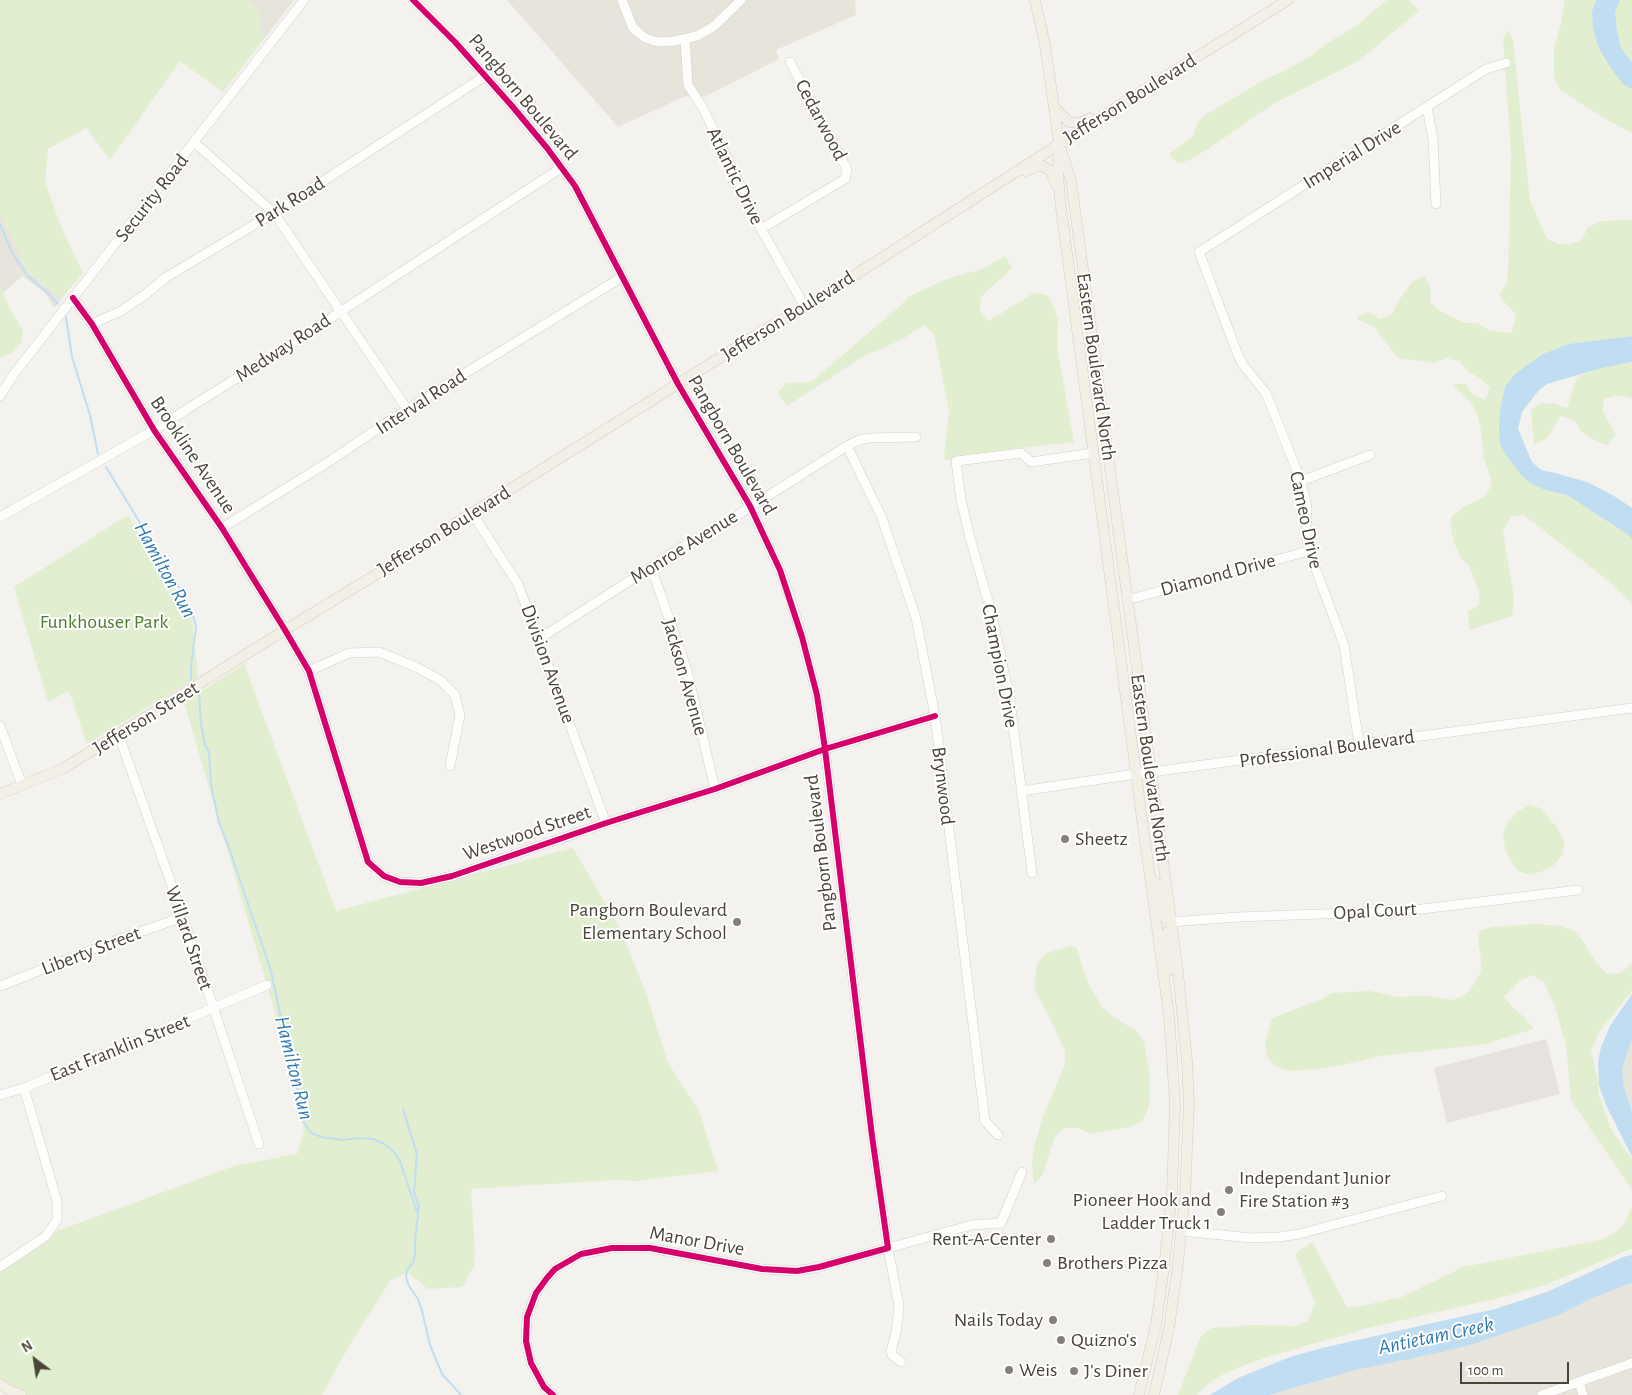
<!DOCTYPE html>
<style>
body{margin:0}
#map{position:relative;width:1632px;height:1395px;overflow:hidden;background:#f4f2ee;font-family:"Alegreya Sans",sans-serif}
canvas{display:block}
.north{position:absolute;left:10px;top:1335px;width:50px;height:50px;-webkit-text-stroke:4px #fff;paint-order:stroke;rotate:329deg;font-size:14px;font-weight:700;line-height:20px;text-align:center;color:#4b4439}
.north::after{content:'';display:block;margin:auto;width:18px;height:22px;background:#4b4439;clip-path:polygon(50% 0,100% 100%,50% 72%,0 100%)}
.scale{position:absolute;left:1460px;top:1362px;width:109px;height:22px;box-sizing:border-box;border:2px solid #4b4439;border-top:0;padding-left:6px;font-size:15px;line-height:18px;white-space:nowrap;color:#4b4439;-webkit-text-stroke:4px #fff;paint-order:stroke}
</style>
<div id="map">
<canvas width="1632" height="1395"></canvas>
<div class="north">N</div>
<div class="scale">100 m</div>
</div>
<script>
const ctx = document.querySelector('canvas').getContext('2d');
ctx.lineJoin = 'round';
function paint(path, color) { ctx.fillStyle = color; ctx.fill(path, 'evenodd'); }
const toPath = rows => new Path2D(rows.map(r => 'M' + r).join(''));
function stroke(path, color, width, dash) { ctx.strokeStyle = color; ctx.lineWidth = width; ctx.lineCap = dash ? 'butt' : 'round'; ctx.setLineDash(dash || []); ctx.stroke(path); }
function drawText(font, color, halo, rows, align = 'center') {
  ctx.font = font + ' "Alegreya Sans",sans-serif'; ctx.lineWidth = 4; ctx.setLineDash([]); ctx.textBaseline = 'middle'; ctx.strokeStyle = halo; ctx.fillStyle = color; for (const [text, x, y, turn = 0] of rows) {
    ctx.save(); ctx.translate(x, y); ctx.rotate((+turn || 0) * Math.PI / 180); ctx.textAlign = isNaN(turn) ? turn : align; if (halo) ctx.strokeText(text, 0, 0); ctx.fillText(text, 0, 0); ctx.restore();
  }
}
paint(toPath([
 [237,0,294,0,265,38],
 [507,0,855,0,856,15,776,50,779,59,706,96,686,96,618,127],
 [0,211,28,274,62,298,54,308,45,293,22,276,0,296],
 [1632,1039,1632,1111,1624,1088,1622,1069],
 [1632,1283,1632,1395,1269,1395,1356,1370,1443,1352,1477,1343,1561,1314,1595,1297]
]), '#e7e4dc');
paint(toPath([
 [0,0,248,0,259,13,259,30,265,38,223,92,180,61,110,160,86,128,48,149,45,183,63,231,83,273,62,298,28,274,0,211],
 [1387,0,1409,0,1419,11,1357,62,1273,104,1208,149,1191,159,1178,164,1169,154,1194,135,1196,125,1205,115,1264,80,1288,69,1312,55,1323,46,1357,25],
 [1562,0,1596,0,1592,12,1593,28,1624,85,1632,89,1632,133,1607,120,1560,90,1554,77,1554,49,1561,23,1565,2],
 [1620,0,1632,0,1632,62,1621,48,1617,30,1615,12],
 [1509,30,1513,41,1530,201,1547,238,1557,244,1570,244,1582,240,1588,227,1601,221,1632,220,1632,336,1568,344,1543,354,1527,365,1514,375,1505,387,1500,410,1499,426,1545,490,1567,495,1627,534,1632,539,1632,604,1606,579,1524,515,1511,516,1503,532,1514,597,1512,616,1469,630,1468,611,1479,605,1479,591,1469,566,1460,556,1454,543,1451,530,1451,517,1462,508,1486,496,1492,483,1484,458,1481,431,1478,417,1472,404,1452,384,1466,384,1473,395,1485,400,1490,388,1481,379,1469,372,1460,362,1447,358,1434,363,1398,358,1373,326,1358,320,1357,316,1369,312,1380,319,1392,315,1397,303,1413,281,1425,276,1431,289,1430,302,1440,311,1464,323,1477,323,1489,330,1506,333,1512,332,1516,315,1499,296,1506,284,1508,275,1511,153,1503,38],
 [1005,256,1012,268,981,297,980,311,989,321,1035,292,1047,295,1054,307,1058,320,1057,347,1074,442,1002,450,948,460,944,458,949,412,934,334,924,325,901,340,864,356,787,406,777,393,786,383,811,382,899,307,908,297,944,280,982,269],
 [0,285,9,307,23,330,21,343,12,353,0,358],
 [1632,362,1632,398,1618,395,1604,399,1603,412,1616,435,1606,445,1592,439,1581,431,1574,420,1561,416,1547,438,1534,445,1531,410,1542,403,1555,404,1567,408,1577,377,1602,368],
 [128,515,192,618,198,677,87,744,69,691,48,702,14,587],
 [244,664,336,911,573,848,619,927,646,993,668,1063,699,1111,718,1171,637,1181,616,1180,471,1189,475,1251,474,1267,462,1287,428,1289,407,1272,390,1281,349,1346,322,1395,25,1395,2,1383,0,1377,0,1270,57,1231,234,1166,297,1154,304,1131,297,1088,184,702],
 [1529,805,1541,808,1558,829,1564,841,1563,854,1554,865,1543,871,1530,875,1518,871,1510,860,1505,848,1503,834,1508,821,1517,812],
 [1534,924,1561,926,1574,931,1583,941,1597,964,1607,974,1621,973,1632,963,1632,991,1599,1032,1591,1051,1599,1085,1598,1092,1611,1129,1632,1159,1632,1190,1571,1100,1566,1045,1555,1007,1544,982,1533,975,1520,981,1504,997,1513,1008,1524,1017,1534,1029,1485,1044,1381,1056,1342,1065,1316,1069,1289,1071,1277,1067,1268,1058,1265,1044,1272,1018,1320,1000,1331,993,1370,991,1397,997,1425,996,1453,1000,1466,994,1475,983,1481,971,1481,957,1478,944,1479,931,1492,927],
 [1072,946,1076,947,1088,983,1102,1007,1112,1016,1136,1031,1144,1042,1149,1069,1150,1096,1148,1109,1142,1121,1130,1127,1091,1134,1078,1128,1065,1128,1055,1136,1043,1174,1034,1184,1032,1161,1034,1147,1044,1114,1065,1064,1065,1051,1048,1014,1035,991,1035,977,1037,964,1046,953],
 [1632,1205,1632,1248,1581,1270,1544,1285,1507,1296,1368,1328,1270,1356,1245,1365,1220,1376,1209,1383,1197,1395,1178,1395,1201,1336,1212,1328,1253,1325,1295,1326,1308,1321,1315,1303,1295,1254,1312,1242,1347,1307,1361,1306,1402,1297,1463,1267,1604,1239,1616,1232,1625,1223]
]), '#e1eecf');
paint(toPath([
 [1546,1039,1560,1094,1447,1123,1434,1068]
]), '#e6e3df');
paint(toPath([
 [1596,0,1620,0,1615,12,1617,30,1621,48,1632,62,1632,89,1624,85,1610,67,1598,46,1593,28,1592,12],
 [1632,336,1632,362,1602,368,1547,384,1539,390,1522,412,1518,429,1532,462,1541,470,1555,473,1587,482,1614,496,1632,508,1632,539,1627,534,1567,495,1545,490,1530,483,1521,475,1506,455,1500,444,1499,426,1500,410,1505,387,1514,375,1527,365,1543,354,1568,344],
 [1632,994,1632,1039,1622,1069,1624,1088,1632,1111,1632,1157,1606,1105,1599,1085,1598,1062,1601,1047,1610,1026],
 [1632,1255,1632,1283,1595,1297,1561,1314,1477,1343,1443,1352,1356,1370,1269,1395,1210,1395,1238,1378,1290,1357,1322,1348,1495,1309,1547,1292,1623,1257]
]), '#c0ddf1');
stroke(toPath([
 [0,224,12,253,20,265,28,276,49,294,58,304],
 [66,317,72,357,90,415,98,454],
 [106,467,184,595,192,611,196,627,191,667,191,680],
 [199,693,201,724,205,745,209,753,211,785,219,823,228,845,271,971,292,1070,299,1095,300,1111,304,1123,311,1133,322,1137,343,1140,358,1138,373,1139,383,1143,393,1151,400,1161,418,1215,415,1242,415,1254,413,1263,407,1270,406,1277,409,1286,418,1299,422,1311,430,1345,442,1374,461,1395],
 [403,1109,417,1154,414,1192,419,1207,418,1212]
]), '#c0ddf1', 2);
const minor = toPath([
 [413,0,455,42,512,106,547,148,575,186,678,384,750,506,780,570,789,594,802,637,817,695,825,749,872,1136,888,1248,899,1306,896,1333,891,1350,892,1355,901,1362],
 [622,0,633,28,645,38,658,42,674,41,697,36,713,27,741,0],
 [685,39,688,85,703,108,761,229,805,307],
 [1427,107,1433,139,1436,204],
 [195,143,274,213,407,409],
 [761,229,845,179,847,169,790,62],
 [73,298,92,324,154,430,222,528,285,630,309,671,368,862,384,876,400,882,421,883,452,876,606,823,715,789,825,749,935,716],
 [92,324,121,311,146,294,165,278,274,213,485,76],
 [0,396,14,374,304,0],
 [847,446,882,518,916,618,935,716,985,1121,998,1135],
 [1301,481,1370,455],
 [472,513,518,584,606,823],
 [0,517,154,430,294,342,561,168],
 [222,528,330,461,407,409,622,277],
 [651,567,687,670,715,789],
 [1127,600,1309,551],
 [539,639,687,544,717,528,847,446,859,440,869,438,916,437],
 [309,671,349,653,379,652,418,668,440,680,455,695,460,715,450,766],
 [0,726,22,785],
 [118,733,183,917,259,1144],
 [1359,744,1344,645,1309,551,1306,536,1307,507,1301,481,1266,393,1243,365,1238,355,1199,252,1486,69,1506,63],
 [1021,791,1136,774,1632,708],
 [1032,873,1010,701,992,615,970,538,961,500,956,461,1021,453,1031,462,1093,453],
 [1171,922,1238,917,1406,911,1578,890],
 [0,986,117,940,183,917],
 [0,1095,24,1088,267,985],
 [1181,1231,1252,1238,1279,1237,1299,1234,1442,1196],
 [0,1267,46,1236,57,1220,57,1201,24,1088],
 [1579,1382,1583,1395],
 [553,1395,544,1387,531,1363,526,1341,527,1317,536,1293,547,1278,555,1269,581,1254,612,1248,650,1248,762,1269,797,1271,819,1267,972,1225,1001,1223,1022,1172],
 [1542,1395,1632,1363]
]);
const major = toPath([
 [1035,0,1045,45,1054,107,1059,144,1058,176,1061,208,1142,819,1169,1015,1175,1104,1172,1193,1164,1267,1156,1324,1139,1395],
 [1054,107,1069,122,1080,123,1090,118],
 [1061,150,1071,180,1178,972,1187,1061,1189,1104,1185,1196,1177,1272,1169,1328,1154,1395],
 [1025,171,1038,166,1043,166,1051,171,1056,185],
 [0,794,64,768,285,630,423,546,453,525,756,335,805,307,1125,102,1288,0],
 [1156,883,1163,914,1167,920,1170,922],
 [1167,932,1169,970],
 [0,1384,7,1389,21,1395]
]);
stroke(minor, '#d2d0cb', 10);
stroke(major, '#d6cebb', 11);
stroke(minor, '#fdfdfc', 9);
stroke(major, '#f2efe6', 10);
stroke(toPath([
 [413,0,455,42,512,106,547,148,575,186,678,384,750,506,780,570,802,637,817,695,825,749,872,1136,888,1248,819,1267,797,1271,762,1269,650,1248,612,1248,581,1254,555,1269,547,1278,536,1293,527,1317,526,1341,531,1363,544,1387,553,1395],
 [73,298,92,324,154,430,222,528,285,630,309,671,368,862,384,876,400,882,421,883,452,876,606,823,715,789,825,749,935,716]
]), '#d6006c', 6);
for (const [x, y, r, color] of [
 [1065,839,5,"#868178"],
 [737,922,5,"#868178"],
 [1229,1190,5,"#868178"],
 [1221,1212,5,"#868178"],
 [1051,1239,5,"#868178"],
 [1047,1263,5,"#868178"],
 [1053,1320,5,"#868178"],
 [1061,1340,5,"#868178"],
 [1009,1370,5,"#868178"],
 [1074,1371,5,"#868178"]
]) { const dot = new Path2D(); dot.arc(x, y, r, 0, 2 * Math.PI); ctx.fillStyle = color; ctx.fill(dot); stroke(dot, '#fff', 2); }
drawText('20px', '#4b4439', '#fff', [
 ["Pangborn Boulevard",523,97,50],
 ["Jefferson Boulevard",1130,99,-32],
 ["Cedarwood",821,120,62],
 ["Imperial Drive",1352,155,-32],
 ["Atlantic Drive",735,176,64],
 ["Security Road",152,198,-52],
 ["Park Road",290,202,-32],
 ["Jefferson Boulevard",788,316,-32],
 ["Medway Road",283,348,-33],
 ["Eastern Boulevard North",1096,367,82],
 ["Interval Road",421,402,-33],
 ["Pangborn Boulevard",732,445,60],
 ["Brookline Avenue",193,455,56],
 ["Cameo Drive",1306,520,78],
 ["Jefferson Boulevard",444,531,-32],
 ["Monroe Avenue",684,547,-32],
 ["Diamond Drive",1218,575,-15],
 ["Division Avenue",548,664,70],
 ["Champion Drive",1000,666,79],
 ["Jackson Avenue",685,677,74],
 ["Jefferson Street",146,718,-32],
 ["Professional Boulevard",1327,749,-8],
 ["Eastern Boulevard North",1150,768,82],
 ["Brynwood",943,786,83],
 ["Westwood Street",527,833,-19],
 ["Pangborn Boulevard",821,853,-97],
 ["Opal Court",1375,911,-3],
 ["Willard Street",189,938,71],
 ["Liberty Street",91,951,-21],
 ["East Franklin Street",120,1048,-22],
 ["Manor Drive",697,1241,10]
]);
drawText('20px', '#4a7f2a', '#fff', [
 ["Funkhouser Park",104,622]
]);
drawText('20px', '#4b4439', '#fff', [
 ["Sheetz",1075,839],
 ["Pangborn Boulevard",727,910,"right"],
 ["Elementary School",727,933,"right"],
 ["Independant Junior",1239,1178],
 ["Fire Station #3",1239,1201],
 ["Pioneer Hook and",1211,1200,"right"],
 ["Ladder Truck 1",1211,1223,"right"],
 ["Rent-A-Center",1041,1239,"right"],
 ["Brothers Pizza",1057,1263],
 ["Nails Today",1043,1320,"right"],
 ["Quizno's",1071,1340],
 ["Weis",1019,1370],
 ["J's Diner",1084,1371]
], 'left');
drawText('italic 21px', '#2e7ab2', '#fff', [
 ["Hamilton Run",165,570,61],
 ["Hamilton Run",294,1068,76],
 ["Antietam Creek",1436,1336,-12]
]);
</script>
